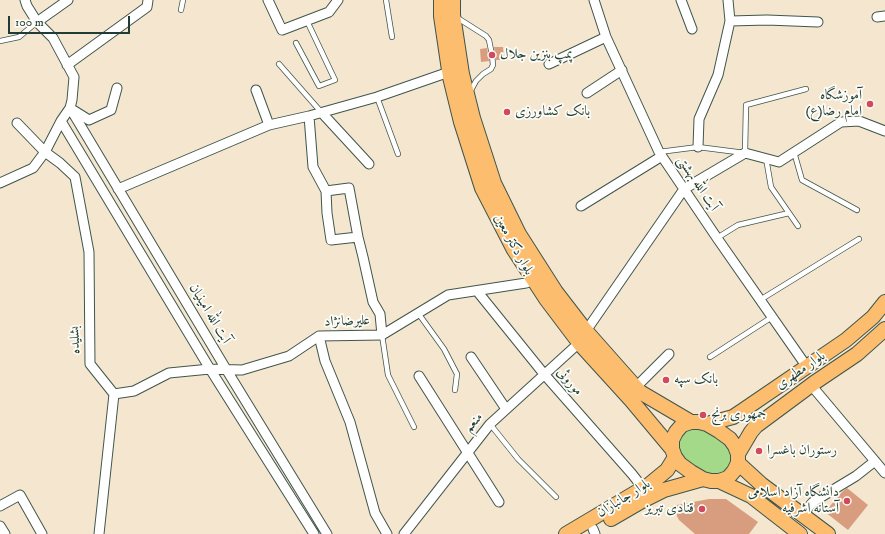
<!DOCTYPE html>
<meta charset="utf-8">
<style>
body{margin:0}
#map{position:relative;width:885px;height:534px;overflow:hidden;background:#f5e6d0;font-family:"IM FELL DW Pica",serif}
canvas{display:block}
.scale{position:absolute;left:8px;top:16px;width:122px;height:18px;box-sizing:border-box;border:2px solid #1f3d34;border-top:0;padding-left:5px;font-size:12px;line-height:14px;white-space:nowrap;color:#1f3d34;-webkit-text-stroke:3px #fdfcf7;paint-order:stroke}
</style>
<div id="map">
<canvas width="885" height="534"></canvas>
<div class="scale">100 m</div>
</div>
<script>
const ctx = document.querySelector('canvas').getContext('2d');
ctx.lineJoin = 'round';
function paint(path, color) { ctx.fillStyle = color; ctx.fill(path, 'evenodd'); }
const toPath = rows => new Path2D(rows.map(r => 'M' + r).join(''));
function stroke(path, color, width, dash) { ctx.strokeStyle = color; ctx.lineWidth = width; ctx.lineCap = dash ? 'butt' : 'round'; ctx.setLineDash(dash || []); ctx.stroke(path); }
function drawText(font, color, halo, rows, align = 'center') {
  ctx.font = font + ' "IM FELL DW Pica",Amiri,serif'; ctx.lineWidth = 3.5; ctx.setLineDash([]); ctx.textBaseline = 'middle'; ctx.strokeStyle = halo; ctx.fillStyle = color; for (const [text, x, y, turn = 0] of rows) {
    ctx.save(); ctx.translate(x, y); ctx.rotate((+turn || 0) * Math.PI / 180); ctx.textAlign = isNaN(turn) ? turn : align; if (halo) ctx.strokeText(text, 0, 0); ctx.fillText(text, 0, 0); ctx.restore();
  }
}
paint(toPath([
 [699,426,729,445,733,462,728,471,720,476,711,476,690,467,677,448,677,438,683,430]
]), '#a4d98a');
paint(toPath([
 [494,47,503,47,504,60,496,60],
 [487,48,489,61,481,62,480,49],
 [847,488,868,505,848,530,825,512,842,492],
 [709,499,726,499,758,522,749,534,695,534,679,520,672,506]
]), '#d89d7e');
const lane = toPath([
 [386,0,392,37],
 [181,10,183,0],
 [456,17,486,36,489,40,492,55,493,65,491,69,483,74,476,81,470,92],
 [0,41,19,37,37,22],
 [296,43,319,86,335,80,307,21],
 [279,64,322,113],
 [377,97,398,154],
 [659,152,698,147,745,153,746,105,806,89],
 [794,152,802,180,857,210],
 [766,158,771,187,798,226],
 [717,238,738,225,789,213],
 [760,300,859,239],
 [418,313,444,349,457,374,455,390],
 [382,335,388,375,414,427],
 [710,357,772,317],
 [490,424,518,459,556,497]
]);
const street = toPath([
 [268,0,282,30,329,12,338,0],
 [594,0,606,37,659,152,717,238,807,367],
 [681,0,692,29],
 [877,17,885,16],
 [730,21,767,20,818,22],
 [37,22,68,0],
 [549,64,606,37],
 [67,65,147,7,148,0],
 [256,90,269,125],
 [587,93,622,70],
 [70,108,226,369,327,534],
 [73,110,89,120,111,110,117,88],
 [322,113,369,164],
 [309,116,313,167,326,191],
 [61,121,210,369,314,534],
 [17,123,45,152,60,163,75,177,89,252,90,364,114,394,99,534],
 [698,147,699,119,718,75,730,21,728,0],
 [0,183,33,168,45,152,61,121,70,108,72,100,74,77,53,38,37,22,27,6,25,0],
 [118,189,269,125,309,116,377,97,449,72],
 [581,206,662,156],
 [358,237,331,240,327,213,326,191,349,188,358,237,363,257,373,302,380,314,382,335],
 [477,291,544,374,632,474,643,488],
 [586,331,684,189,745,153,779,162,841,122,859,121,885,131],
 [319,336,325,361,350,422,375,513,387,534],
 [471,357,506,409],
 [419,376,499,502],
 [811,385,885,473],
 [636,387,669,354],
 [114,394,134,391,169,373,210,369,242,370,289,356,319,336,382,335,448,295,526,283,533,280],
 [0,506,20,495,42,534],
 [802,515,813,502,856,476,875,461],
 [0,526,5,534],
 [593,529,595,534],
 [404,534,490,424,579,343]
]);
const primary = toPath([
 [441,0,441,16,450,77,461,122,482,188,514,250,546,299,580,344,631,400,672,449],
 [453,0,453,15,462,74,473,118,494,183,519,234,556,292,586,331,640,392,691,422],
 [691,422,699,422,707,424,719,431,730,439,735,446,738,454,738,463,734,471,728,478,719,481,711,481,703,479,691,472,680,464,675,457,672,449,672,440,676,432,682,425,691,422],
 [707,424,733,417,742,411,846,340,873,317,885,302],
 [738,454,751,432,756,426,814,383,857,354,885,329],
 [738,463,761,484,828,534],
 [719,481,751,496,800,534],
 [611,519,642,501,664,490,703,479],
 [566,534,650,484,667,470,675,457]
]);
stroke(lane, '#3f564b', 6);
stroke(street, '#3f564b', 11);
stroke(primary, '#3f564b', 16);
stroke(lane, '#fff', 4.5);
stroke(street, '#fff', 9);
stroke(primary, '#fcbd6f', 14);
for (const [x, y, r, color] of [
 [492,55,4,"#d1495b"],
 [870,104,4,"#d1495b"],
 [507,112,4,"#d1495b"],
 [666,380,4,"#d1495b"],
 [703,415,4,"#d1495b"],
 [759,451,4,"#d1495b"],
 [847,501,4,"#d1495b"],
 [702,509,4,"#d1495b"]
]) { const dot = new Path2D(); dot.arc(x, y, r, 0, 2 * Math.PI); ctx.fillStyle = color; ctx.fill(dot); stroke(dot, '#fdfcf7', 1.5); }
drawText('14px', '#1f3d34', '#fdfcf7', [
 ["پمپ بنزین جلال",500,55],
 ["آموزشگاه",862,96,"right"],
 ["امام رضا(ع)",862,112,"right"],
 ["بانک کشاورزی",515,112],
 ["بانک سپه",674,380],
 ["جمهوری برنج",711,415],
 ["رستوران باغسرا",767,451],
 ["دانشگاه آزاد اسلامی",839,493,"right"],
 ["آستانه اشرفیه",839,509,"right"],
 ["قنادی تبریز",694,509,"right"]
], 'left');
drawText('14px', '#1f3d34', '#fdfcf7', [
 ["آیت الله بهشتی",697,184,56],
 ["بلوار دکتر معین",513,245,61],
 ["آیت الله امینیان",209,314,59],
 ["علیرضانژاد",347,322,-2],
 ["بشلیده",76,340,-91],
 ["بلوار مطهری",801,371,-34],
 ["موروثی",569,382,49],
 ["منعم",474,423,-50],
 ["بلوار جانبازان",624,499,-32]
]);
</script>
